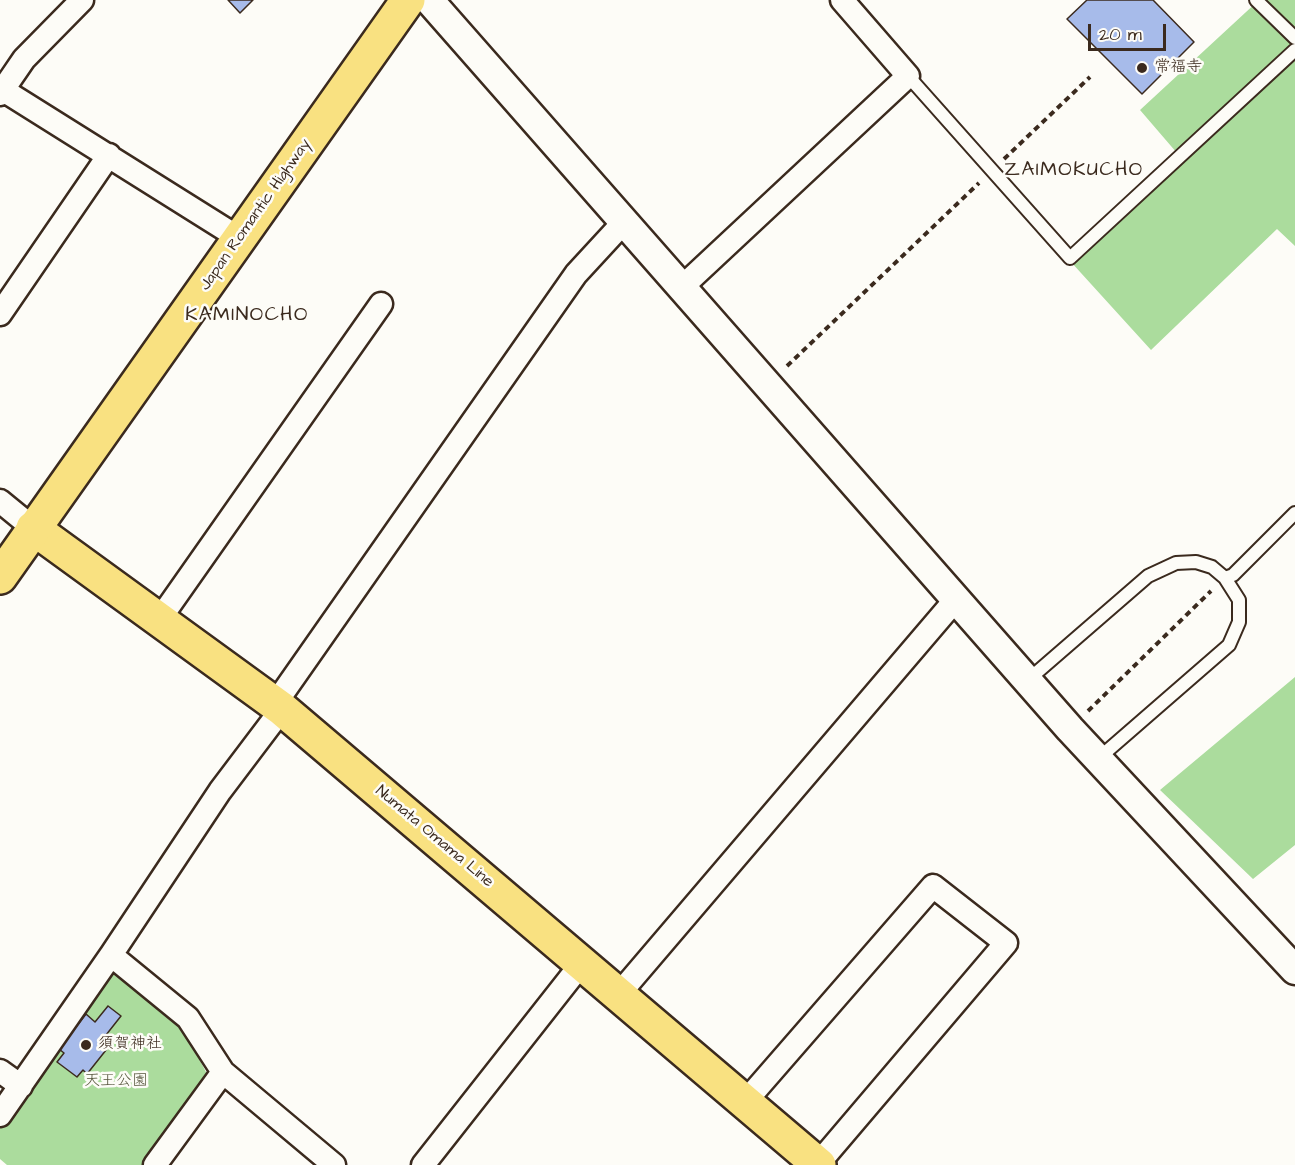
<!DOCTYPE html>
<meta charset="utf-8">
<style>
body{margin:0}
#map{position:relative;width:1295px;height:1165px;overflow:hidden;background:#fdfcf7;font-family:"Architects Daughter",sans-serif}
canvas{display:block}
.scale{position:absolute;left:1088px;top:24px;width:78px;height:27px;box-sizing:border-box;border:3px solid #3b2a1e;border-top:0;padding-left:8px;font-size:18px;line-height:21px;white-space:nowrap;color:#3b2a1e;-webkit-text-stroke:4px #fdfcf7;paint-order:stroke}
</style>
<div id="map">
<canvas width="1295" height="1165"></canvas>
<div class="scale">20 m</div>
</div>
<script>
const ctx = document.querySelector('canvas').getContext('2d');
ctx.lineJoin = 'round';
function paint(path, color) { ctx.fillStyle = color; ctx.fill(path, 'evenodd'); }
const toPath = rows => new Path2D(rows.map(r => 'M' + r).join(''));
function stroke(path, color, width, dash) { ctx.strokeStyle = color; ctx.lineWidth = width; ctx.lineCap = dash ? 'butt' : 'round'; ctx.setLineDash(dash || []); ctx.stroke(path); }
function drawText(font, color, halo, rows, align = 'center') {
  ctx.font = font + ' "Architects Daughter","Klee One",sans-serif'; ctx.lineWidth = 5; ctx.setLineDash([]); ctx.textBaseline = 'middle'; ctx.strokeStyle = halo; ctx.fillStyle = color; for (const [text, x, y, turn = 0] of rows) {
    ctx.save(); ctx.translate(x, y); ctx.rotate((+turn || 0) * Math.PI / 180); ctx.textAlign = isNaN(turn) ? turn : align; if (halo) ctx.strokeText(text, 0, 0); ctx.fillText(text, 0, 0); ctx.restore();
  }
}
paint(toPath([
 [1259,0,1295,0,1295,246,1277,229,1151,350,1071,262,1183,160,1140,110],
 [1295,677,1295,845,1253,879,1160,790],
 [121,972,183,1028,207,1074,143,1165,7,1165,0,1159,0,1127,105,975]
]), '#abdc9d');
const building = toPath([
 [228,0,253,0,240,13,228,0],
 [1087,0,1153,0,1194,42,1142,94,1067,19,1087,0],
 [108,1006,121,1016,106,1035,114,1040,87,1074,83,1070,77,1077,57,1062,64,1053,59,1049,86,1014,95,1022,108,1006]
]);
paint(building, '#a7bbea');
stroke(building, '#3b2a1e', 1.5);
const service = toPath([
 [1256,0,1295,38],
 [908,76,1070,258,1295,50],
 [1225,578,1233,575,1295,513],
 [1028,680,1148,576,1176,563,1196,562,1212,567,1225,578,1239,600,1239,622,1229,645,1099,758]
]);
const minor = toPath([
 [3,90,239,238],
 [0,94,24,59,82,0],
 [682,287,908,76,842,0],
 [0,314,109,155],
 [0,501,33,528],
 [159,620,381,304],
 [275,704,576,274,623,223],
 [111,955,220,791,282,709],
 [619,994,957,598],
 [0,1071,21,1086],
 [745,1102,933,886,1006,943,818,1164],
 [0,1115,111,955,188,1018,223,1072,334,1165],
 [155,1165,223,1072],
 [423,1165,582,963]
]);
const tertiary = toPath([
 [429,0,1070,729,1295,970]
]);
const primary = toPath([
 [33,528,282,709,819,1165]
]);
const trunk = toPath([
 [0,577,408,0]
]);
stroke(service, '#3b2a1e', 16);
stroke(minor, '#3b2a1e', 27);
stroke(tertiary, '#3b2a1e', 33);
stroke(primary, '#3b2a1e', 38);
stroke(trunk, '#3b2a1e', 38);
stroke(toPath([
 [1004,159,1090,77],
 [787,366,979,183],
 [1088,711,1211,591]
]), '#3b2a1e', 4, [6, 4.5]);
stroke(service, '#fdfcf7', 12);
stroke(minor, '#fdfcf7', 22);
stroke(tertiary, '#fdfcf7', 28);
stroke(primary, '#f9e181', 33);
stroke(trunk, '#f9e181', 33);
for (const [x, y, r, color] of [
 [1142,68,6,"#3b2a1e"],
 [86,1045,6,"#3b2a1e"]
]) { const dot = new Path2D(); dot.arc(x, y, r, 0, 2 * Math.PI); ctx.fillStyle = color; ctx.fill(dot); stroke(dot, '#fdfcf7', 2); }
drawText('16px', '#3b2a1e', '#fdfcf7', [
 ["常福寺",1154,68],
 ["須賀神社",98,1045]
], 'left');
drawText('16px', '#3b2a1e', '#fdfcf7', [
 ["Japan Romantic Highway",256,215,-55],
 ["Numata Omama Line",434,837,40]
]);
drawText('16px', '#57563e', '#fdfcf7', [
 ["天王公園",116,1082]
]);
ctx.letterSpacing = '1.5px';
drawText('20px', '#3b2a1e', '#fdfcf7', [
 ["ZAIMOKUCHO",1074,171],
 ["KAMINOCHO",247,316]
]);
ctx.letterSpacing = '0px';
</script>
